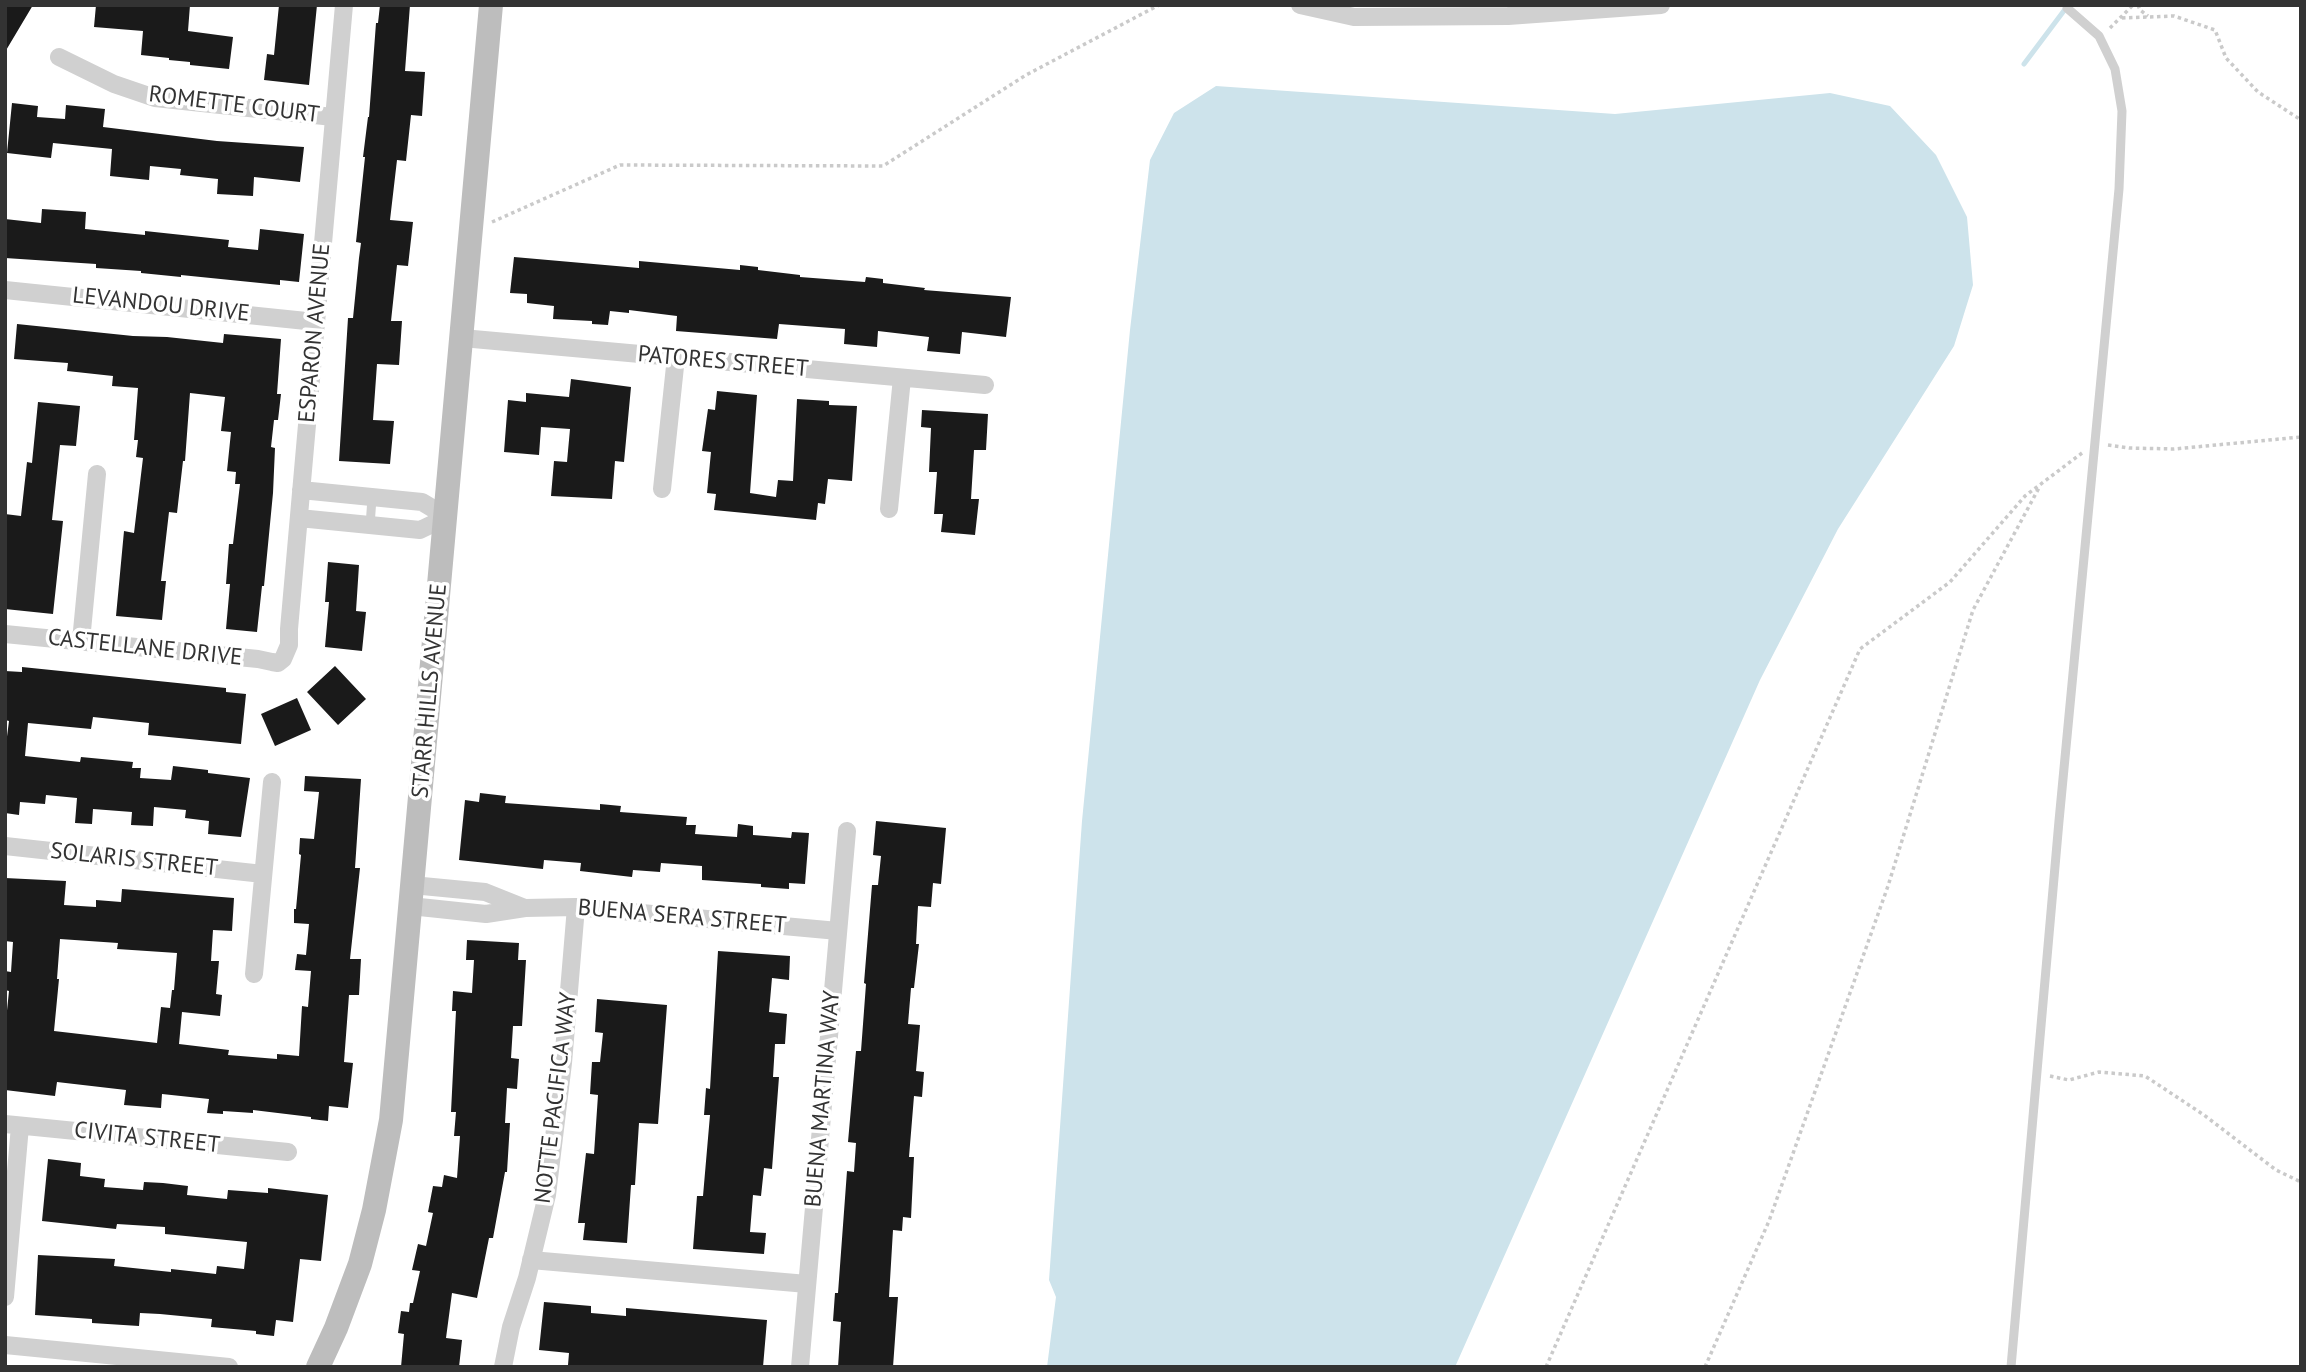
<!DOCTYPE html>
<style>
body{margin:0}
#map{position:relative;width:2306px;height:1372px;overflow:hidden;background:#fff;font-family:"PT Sans",sans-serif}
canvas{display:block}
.frame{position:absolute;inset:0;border:7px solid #333;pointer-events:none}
</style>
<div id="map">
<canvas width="2306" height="1372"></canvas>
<div class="frame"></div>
</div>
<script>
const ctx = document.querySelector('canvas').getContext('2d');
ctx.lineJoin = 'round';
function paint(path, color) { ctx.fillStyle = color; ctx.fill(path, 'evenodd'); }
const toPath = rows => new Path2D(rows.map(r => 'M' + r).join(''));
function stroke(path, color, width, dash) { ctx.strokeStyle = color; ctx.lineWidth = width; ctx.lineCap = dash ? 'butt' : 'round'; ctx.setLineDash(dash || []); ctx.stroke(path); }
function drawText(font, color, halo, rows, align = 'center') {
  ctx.font = font + ' "PT Sans",sans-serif'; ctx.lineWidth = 7; ctx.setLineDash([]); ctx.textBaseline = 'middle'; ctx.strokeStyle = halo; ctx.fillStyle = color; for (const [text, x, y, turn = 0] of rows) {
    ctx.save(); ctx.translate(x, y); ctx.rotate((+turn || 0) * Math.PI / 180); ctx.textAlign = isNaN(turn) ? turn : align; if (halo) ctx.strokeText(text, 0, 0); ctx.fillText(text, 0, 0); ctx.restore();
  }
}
paint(toPath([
 [1216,86,1615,114,1830,93,1890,106,1936,155,1967,217,1973,285,1954,346,1838,529,1760,680,1455,1367,1047,1367,1056,1297,1049,1280,1082,821,1130,330,1150,160,1174,113]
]), '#cde3eb');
stroke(toPath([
 [2024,64,2066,8]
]), '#cde3eb', 5);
paint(toPath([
 [5,5,33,5,5,52],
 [96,5,190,5,188,31,233,37,229,69,190,65,190,62,169,60,169,58,141,55,143,31,94,27],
 [279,5,317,5,309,85,264,80,267,54,274,55],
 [380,5,410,5,405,71,425,72,422,116,411,115,406,161,397,160,390,220,413,222,408,266,397,265,391,321,402,321,399,365,377,364,373,420,394,421,390,464,339,461,348,318,353,318,359,258,361,243,356,242,365,157,363,157,368,117,369,117,376,23,378,23],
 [12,103,38,106,37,117,65,119,66,105,105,109,103,127,217,141,304,147,300,182,254,177,253,196,217,194,218,179,180,175,181,169,150,166,149,180,110,176,112,149,53,143,51,158,7,153],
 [42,209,86,212,85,229,145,235,145,231,229,240,228,247,258,250,260,229,304,234,299,282,280,280,280,285,181,275,181,277,141,273,141,271,96,268,96,264,5,258,5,219,41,223],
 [514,257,639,268,639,261,740,270,740,265,758,267,758,270,800,275,800,277,865,282,866,277,883,279,883,283,925,288,924,290,1011,297,1006,337,962,332,960,354,927,351,929,337,878,331,877,347,844,344,845,329,779,324,777,339,676,331,677,316,629,310,629,313,610,311,608,325,592,324,592,321,553,319,554,306,527,303,527,294,510,293],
 [17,324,133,336,167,337,223,343,224,334,281,339,277,394,281,394,278,420,274,420,271,447,275,448,273,493,264,586,262,586,257,632,226,629,230,584,226,584,229,544,233,544,240,484,235,484,236,472,227,471,231,432,221,431,225,397,190,393,185,461,183,461,177,513,169,512,161,581,166,581,162,620,116,616,124,531,134,533,143,458,136,457,138,440,134,440,138,388,112,386,113,376,67,371,68,363,14,359],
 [571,379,631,387,624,462,615,461,612,499,551,496,554,461,567,462,570,429,541,427,539,455,504,452,508,400,526,402,526,393,569,397],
 [717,391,757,395,750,493,776,497,778,480,793,481,797,399,829,401,829,405,857,406,852,481,828,479,825,504,818,503,816,520,714,510,716,494,707,493,711,452,702,451,708,409,715,410],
 [38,402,80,406,76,446,60,445,52,520,63,521,53,614,5,609,5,514,21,516,27,462,32,463],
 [922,410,988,414,986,450,974,450,971,499,979,499,975,535,941,532,943,514,934,514,937,472,929,472,931,428,921,427],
 [328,562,359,565,356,611,366,612,362,651,325,647,329,602,325,602],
 [335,666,366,699,338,725,307,692],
 [22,667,226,688,226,692,246,694,241,744,148,735,149,723,93,717,91,729,28,723,25,756,80,762,81,757,133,762,132,768,141,768,140,778,171,780,173,766,208,770,208,773,250,778,241,837,208,834,209,821,185,818,186,810,154,807,153,826,131,825,132,812,93,809,92,824,75,823,77,798,46,795,45,804,20,802,19,815,5,813,5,752,9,721,5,720,5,671,22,672],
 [297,698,311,730,275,746,261,714],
 [305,776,361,779,355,868,360,868,350,959,361,959,359,995,349,995,344,1062,353,1063,348,1108,329,1106,328,1121,311,1119,311,1117,253,1110,253,1113,223,1111,223,1114,207,1113,209,1099,162,1094,161,1108,124,1105,126,1090,57,1082,55,1096,5,1090,5,1030,9,991,5,990,5,971,11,972,13,942,5,941,5,878,66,881,64,905,96,907,96,900,121,902,122,889,234,898,232,931,213,930,211,961,219,961,216,994,222,995,220,1016,182,1012,179,1044,229,1050,228,1055,277,1059,277,1054,299,1056,302,1006,308,1007,311,971,295,970,297,954,306,955,309,924,294,923,294,909,296,909,301,855,299,854,300,838,314,839,319,792,304,791],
 [60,939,118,943,117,949,177,953,174,990,172,990,170,1008,161,1007,157,1043,54,1031,59,979,57,979],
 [480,793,506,796,505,803,600,810,600,804,621,806,620,812,687,817,686,825,696,825,695,834,737,837,738,824,753,826,753,835,791,838,792,832,809,833,805,884,789,883,789,889,761,887,761,884,702,880,702,866,661,863,660,872,633,870,632,877,580,871,581,863,544,860,543,869,459,860,465,800,479,802],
 [876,821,946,828,941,884,933,883,931,907,918,906,916,944,919,944,914,988,911,988,908,1024,920,1025,916,1071,924,1072,922,1097,914,1096,909,1157,914,1157,911,1218,903,1217,902,1231,893,1230,889,1297,898,1297,893,1367,838,1367,841,1322,833,1321,835,1293,838,1293,847,1171,854,1172,856,1143,848,1142,856,1051,861,1051,866,984,864,983,872,885,878,885,881,856,873,855],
 [467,940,519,943,518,960,526,960,522,1026,513,1026,511,1058,519,1059,517,1089,507,1088,505,1123,510,1123,507,1172,505,1172,493,1238,489,1238,477,1298,452,1293,446,1338,462,1340,459,1367,401,1367,404,1334,398,1333,401,1311,409,1312,410,1303,413,1303,420,1271,412,1270,418,1244,426,1246,433,1213,428,1212,433,1186,442,1187,444,1175,457,1178,460,1136,454,1136,456,1112,451,1112,456,1011,452,1011,453,991,472,993,474,960,466,960],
 [718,951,790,956,789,980,772,978,769,1012,787,1014,785,1044,775,1044,773,1077,779,1077,772,1169,764,1168,761,1196,753,1195,750,1232,766,1233,764,1254,693,1249,697,1196,703,1196,710,1115,704,1115,706,1088,710,1089],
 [597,999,667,1005,658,1124,639,1123,635,1185,631,1185,627,1243,583,1240,585,1223,578,1223,586,1153,594,1154,598,1095,590,1094,592,1062,600,1062,603,1033,595,1032],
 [48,1159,81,1163,80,1176,105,1179,104,1187,143,1190,144,1182,163,1183,188,1186,187,1195,227,1199,228,1190,268,1193,268,1188,328,1195,321,1261,300,1259,293,1322,276,1320,274,1336,256,1334,256,1331,211,1327,212,1319,160,1314,140,1313,139,1326,92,1323,92,1319,35,1315,38,1255,115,1259,114,1266,171,1272,171,1269,216,1274,217,1266,244,1269,247,1242,165,1234,165,1227,117,1224,116,1229,42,1221],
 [544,1302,591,1306,591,1313,626,1316,626,1308,767,1320,763,1367,585,1367,568,1365,569,1353,539,1350]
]), '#1a1a1a');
stroke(toPath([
 [2138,5,2140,10,2148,16],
 [2122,18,2174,16,2215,30,2226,58,2258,92,2301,120],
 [2110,28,2133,5],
 [492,222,620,165,883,166,1026,75,1159,5],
 [2108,445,2129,448,2174,449,2301,437],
 [2050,1076,2069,1080,2099,1072,2145,1076,2204,1115,2276,1170,2301,1182],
 [1546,1367,1860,649,1950,582,2025,496,2082,453],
 [1705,1367,1769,1221,1888,886,1973,610,2040,486]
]), '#cacaca', 3.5, [3.5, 3.5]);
stroke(toPath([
 [370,526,372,498],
 [2011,1367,2059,821,2119,189,2122,111,2115,69,2099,36,2067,8]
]), '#d0d0d0', 9);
stroke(toPath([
 [1300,5,1354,17,1508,16,1661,5],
 [59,57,114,84,155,98,333,117],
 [5,290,316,322],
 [462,338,985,385],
 [662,489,676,357],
 [301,490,422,502,447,517],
 [889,509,902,378],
 [299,518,420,530,447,517],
 [5,634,258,659,272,662,278,663,283,659,289,645,289,629,344,5],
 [81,641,97,474],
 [5,846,263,874],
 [412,885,485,892,525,908],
 [410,906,486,914,525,908,576,907,838,931],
 [254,974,272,782],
 [5,1124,288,1152],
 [531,1260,807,1284],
 [5,1297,20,1126],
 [5,1345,229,1367],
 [503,1367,511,1327,527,1278,547,1195,563,1063,576,907],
 [800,1367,847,831]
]), '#d0d0d0', 18);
stroke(toPath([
 [318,1367,336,1328,360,1264,374,1210,391,1120,491,5]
]), '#bdbdbd', 24);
drawText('23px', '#333', '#fff', [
 ["ROMETTE COURT",234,105,7],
 ["LEVANDOU DRIVE",161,305,6],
 ["ESPARON AVENUE",315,333,-85],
 ["PATORES STREET",723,362,5],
 ["CASTELLANE DRIVE",145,648,6],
 ["STARR HILLS AVENUE",430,691,-85],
 ["SOLARIS STREET",134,860,6],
 ["BUENA SERA STREET",682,917,5],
 ["NOTTE PACIFICA WAY",556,1098,-83],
 ["BUENA MARTINA WAY",823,1099,-85],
 ["CIVITA STREET",147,1138,6]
]);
</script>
